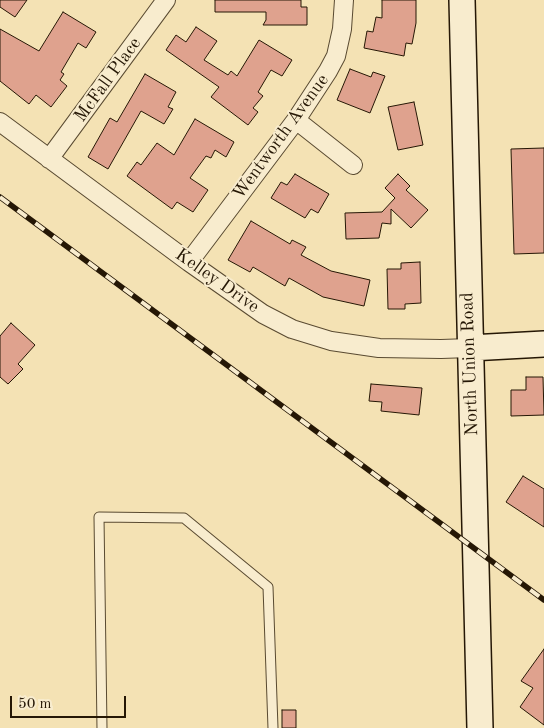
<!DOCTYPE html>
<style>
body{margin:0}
#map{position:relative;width:544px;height:728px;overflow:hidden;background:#f4e2b4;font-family:"Old Standard TT",serif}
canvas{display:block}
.scale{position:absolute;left:10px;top:696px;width:116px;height:22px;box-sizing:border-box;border:2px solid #251705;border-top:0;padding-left:6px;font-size:15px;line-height:18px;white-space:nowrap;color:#251705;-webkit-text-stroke:4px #f8ecce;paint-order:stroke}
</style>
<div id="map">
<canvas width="544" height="728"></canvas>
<div class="scale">50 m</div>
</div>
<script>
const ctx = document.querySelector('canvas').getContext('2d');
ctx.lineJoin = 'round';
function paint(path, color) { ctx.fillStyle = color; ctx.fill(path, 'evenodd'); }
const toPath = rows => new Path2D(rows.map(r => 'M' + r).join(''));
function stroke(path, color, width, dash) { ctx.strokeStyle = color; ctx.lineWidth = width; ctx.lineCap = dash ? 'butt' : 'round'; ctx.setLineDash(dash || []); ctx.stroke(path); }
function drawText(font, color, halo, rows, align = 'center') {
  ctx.font = font + ' "Old Standard TT",serif'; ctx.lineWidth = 4; ctx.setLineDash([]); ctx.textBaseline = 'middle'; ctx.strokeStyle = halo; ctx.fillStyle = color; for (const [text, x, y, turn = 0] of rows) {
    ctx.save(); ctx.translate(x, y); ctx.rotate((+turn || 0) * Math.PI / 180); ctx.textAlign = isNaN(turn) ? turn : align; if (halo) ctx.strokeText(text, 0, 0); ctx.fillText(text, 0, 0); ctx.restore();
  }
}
const building = toPath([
 [0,0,27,0,15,17,0,7,0,0],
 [215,0,301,0,301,7,307,7,307,25,263,25,266,20,266,12,215,12,215,0],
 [382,0,416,0,416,23,412,44,406,43,404,56,364,48,367,31,373,32,376,17,382,18,382,0],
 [63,12,96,32,86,48,78,43,61,72,64,74,60,80,67,86,51,107,36,95,29,104,0,81,0,29,39,51,63,12],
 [196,27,217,41,204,60,228,75,231,71,237,76,259,40,292,60,282,76,271,70,258,92,263,96,253,108,258,112,248,125,211,97,219,87,166,50,176,35,186,42,196,27],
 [350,69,371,77,373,72,385,76,370,113,337,100,350,69],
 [145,74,176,92,168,107,173,109,164,124,141,111,108,169,88,157,110,118,117,122,145,74],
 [414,102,423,145,398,150,388,107,414,102],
 [195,119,234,142,226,157,215,150,211,158,206,156,190,178,208,190,193,212,177,202,172,209,127,176,137,162,141,165,157,143,174,155,195,119],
 [544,148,544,253,514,254,511,149,544,148],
 [295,174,329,194,318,213,311,209,305,218,271,198,281,182,287,185,295,174],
 [398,174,410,186,406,190,428,210,411,228,391,209,391,224,382,223,379,238,346,239,345,213,382,212,395,198,385,188,398,174],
 [251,221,290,244,292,240,306,247,301,255,331,271,370,280,364,306,323,297,289,278,285,286,253,267,250,272,228,260,251,221],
 [420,262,421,303,405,304,405,309,388,309,387,269,401,269,401,263,420,262],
 [11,323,35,345,18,364,23,369,8,384,0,377,0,336,11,323],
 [526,377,543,377,544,415,511,416,511,390,526,390,526,377],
 [371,384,422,388,419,415,381,411,382,402,369,401,371,384],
 [523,476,544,489,544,527,506,502,523,476],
 [544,649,544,725,520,707,533,688,521,681,544,649],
 [282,710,296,710,296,728,282,728,282,710]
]);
paint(building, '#dfa28e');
stroke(building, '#251705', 1);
const lane = toPath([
 [102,728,99,517,184,518,268,587,273,728]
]);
const street = toPath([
 [296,120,353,165],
 [0,122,189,262,263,314,292,329,331,341,379,348,441,349,470,348],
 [49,159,166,0],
 [189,262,296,120,328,71,336,56,342,29,344,0]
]);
const secondary = toPath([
 [462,0,480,728],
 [470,348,544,344]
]);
stroke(lane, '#594a31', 11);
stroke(street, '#594a31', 20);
stroke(secondary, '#251705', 28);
stroke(lane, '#f8ecce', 9);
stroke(street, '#f8ecce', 18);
stroke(secondary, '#f8ecce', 25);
const rail = toPath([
 [0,197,544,600]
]);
stroke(rail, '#251705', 5.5);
stroke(rail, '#f8ecce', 4, [11]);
drawText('18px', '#251705', '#f8ecce', [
 ["McFall Place",108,80,-54],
 ["Wentworth Avenue",281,137,-54],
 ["Kelley Drive",217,281,35],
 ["North Union Road",470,364,-92]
]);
</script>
